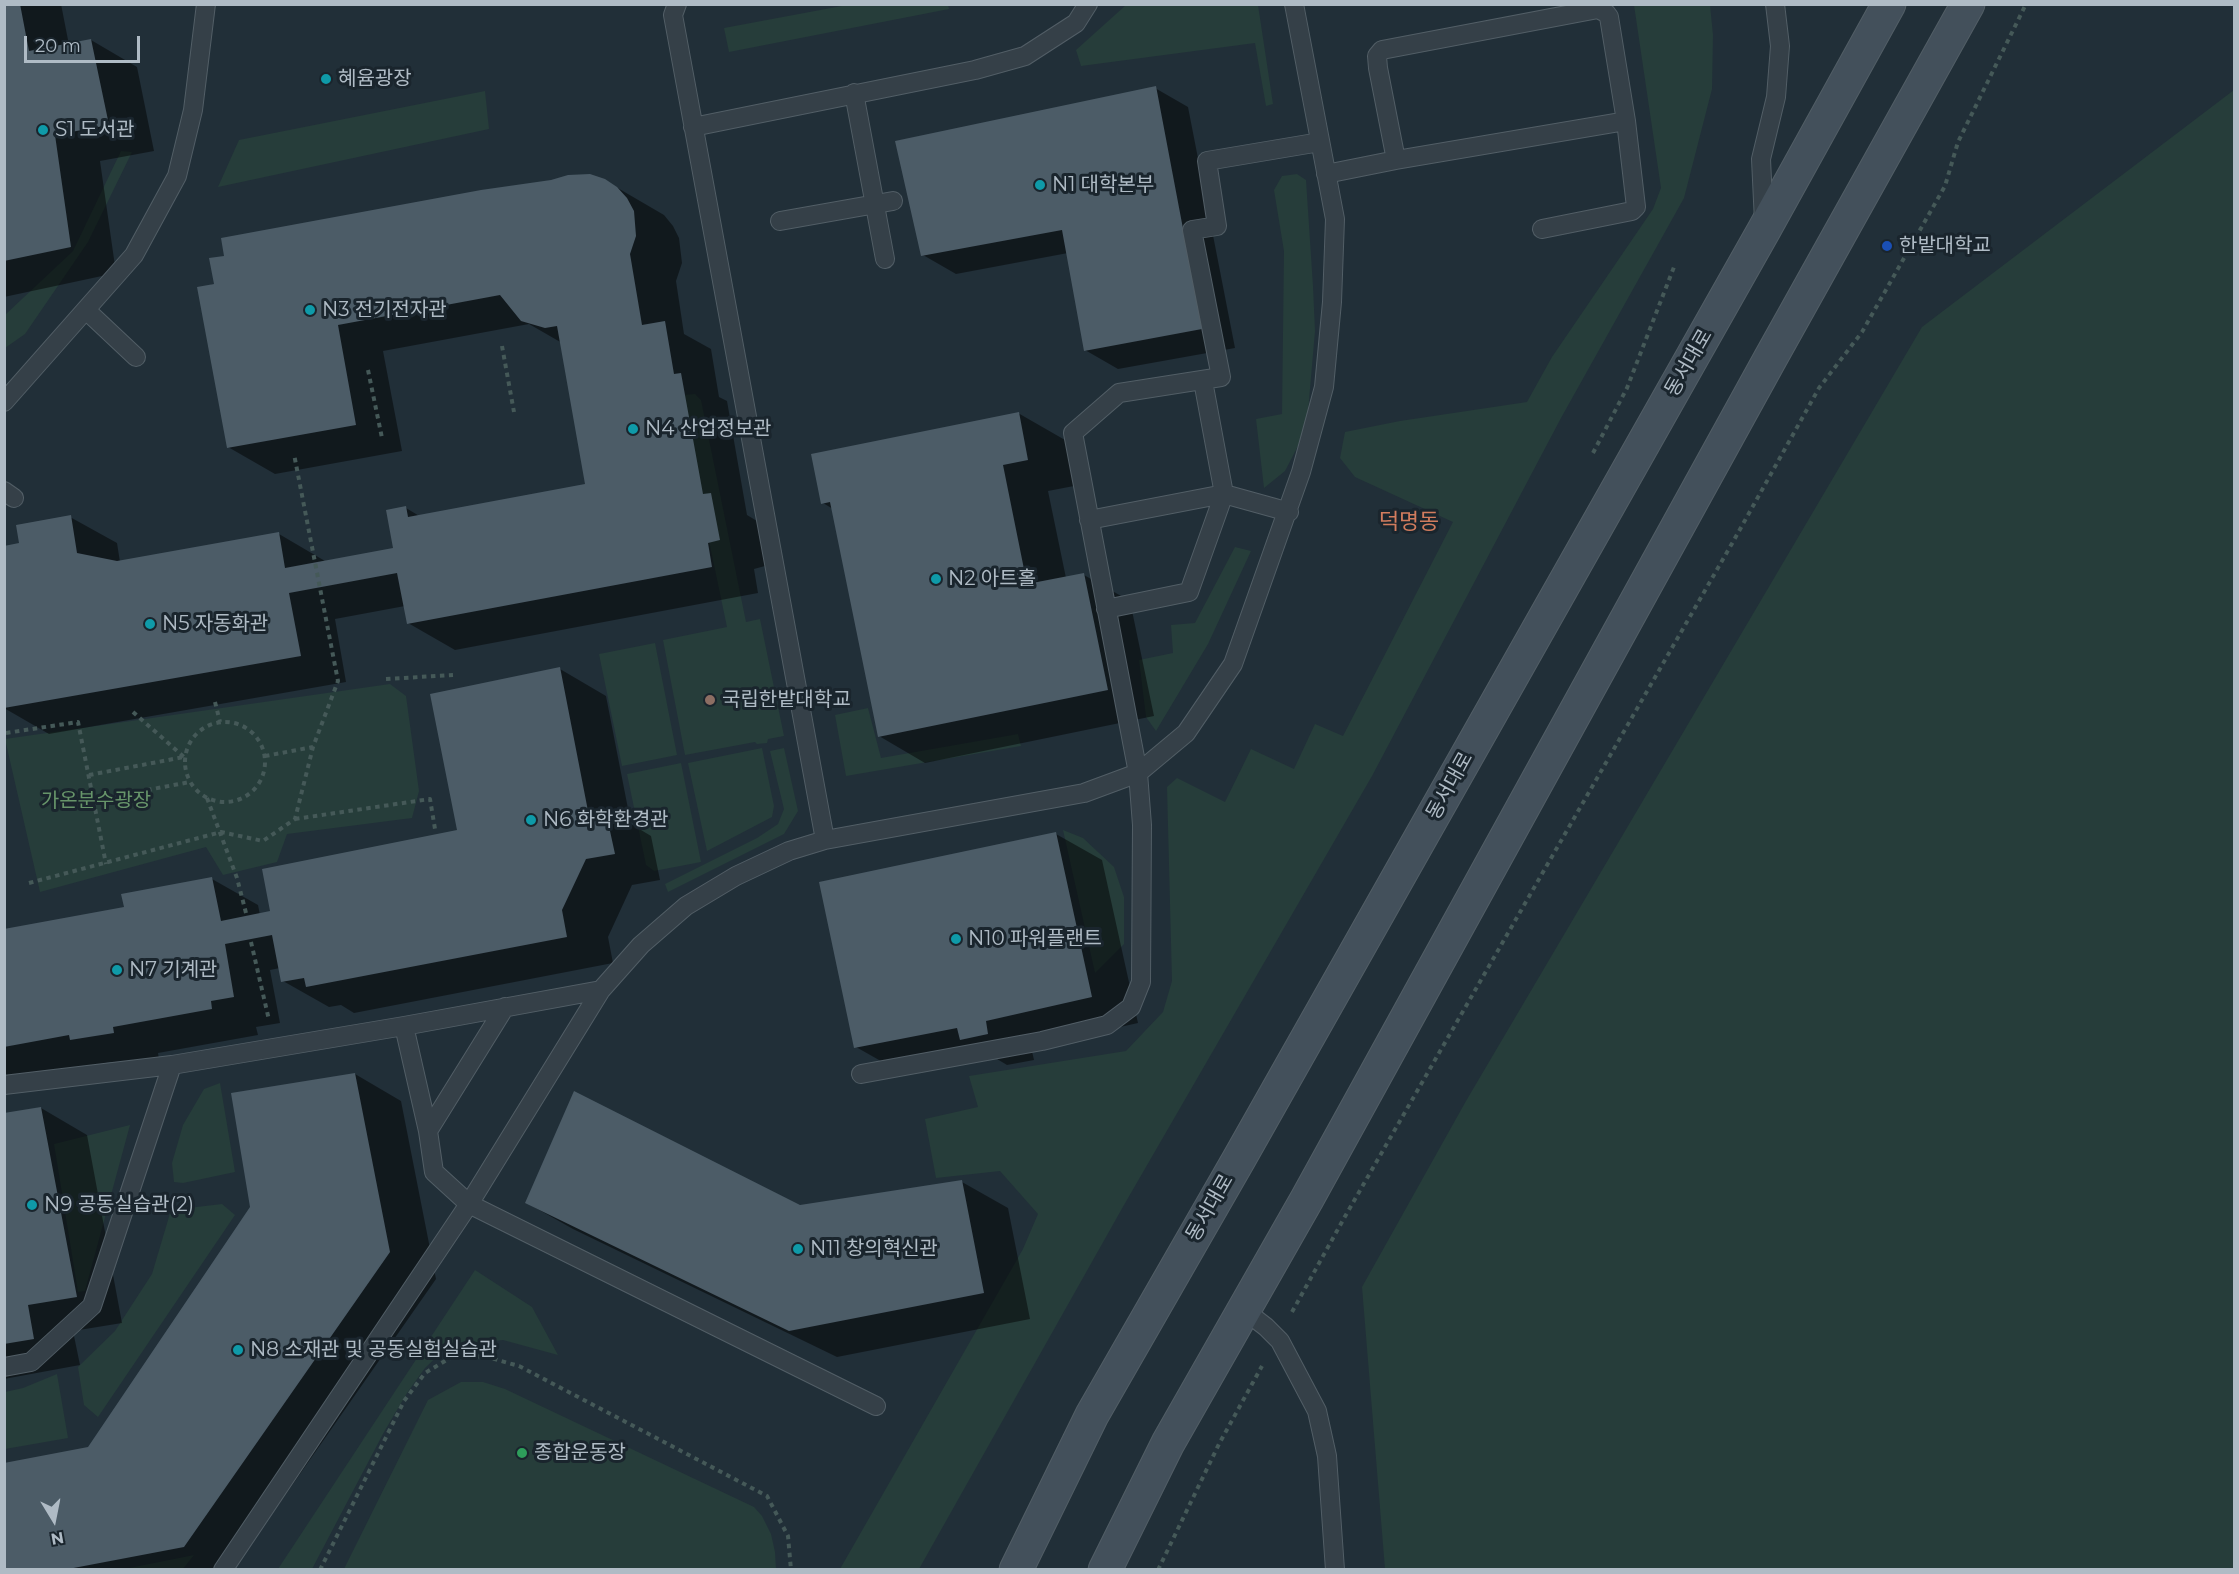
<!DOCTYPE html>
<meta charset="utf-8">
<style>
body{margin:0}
#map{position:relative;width:2239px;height:1574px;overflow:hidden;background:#212f38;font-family:Montserrat,sans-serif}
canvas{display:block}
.frame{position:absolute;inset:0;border:6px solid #afbbc5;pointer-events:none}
.north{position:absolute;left:24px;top:1490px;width:60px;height:60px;-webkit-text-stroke:4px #1a252d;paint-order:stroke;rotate:170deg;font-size:16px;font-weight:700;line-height:24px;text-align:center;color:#afbbc5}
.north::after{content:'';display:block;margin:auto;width:21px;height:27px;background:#afbbc5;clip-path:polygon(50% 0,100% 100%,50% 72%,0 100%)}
.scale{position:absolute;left:24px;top:36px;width:116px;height:27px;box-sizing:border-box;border:3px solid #afbbc5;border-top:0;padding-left:8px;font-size:18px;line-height:21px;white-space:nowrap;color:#afbbc5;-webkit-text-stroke:4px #1a252d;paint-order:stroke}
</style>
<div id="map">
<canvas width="2239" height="1574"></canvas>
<div class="frame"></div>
<div class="north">N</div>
<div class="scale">20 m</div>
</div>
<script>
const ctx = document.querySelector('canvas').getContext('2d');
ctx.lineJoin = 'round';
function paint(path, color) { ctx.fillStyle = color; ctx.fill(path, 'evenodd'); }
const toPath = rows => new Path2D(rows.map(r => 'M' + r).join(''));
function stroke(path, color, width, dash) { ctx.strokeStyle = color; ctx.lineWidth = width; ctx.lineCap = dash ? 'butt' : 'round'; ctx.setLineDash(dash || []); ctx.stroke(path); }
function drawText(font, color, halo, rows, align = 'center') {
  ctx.font = font + ' Montserrat,"Noto Sans KR",sans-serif'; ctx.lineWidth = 6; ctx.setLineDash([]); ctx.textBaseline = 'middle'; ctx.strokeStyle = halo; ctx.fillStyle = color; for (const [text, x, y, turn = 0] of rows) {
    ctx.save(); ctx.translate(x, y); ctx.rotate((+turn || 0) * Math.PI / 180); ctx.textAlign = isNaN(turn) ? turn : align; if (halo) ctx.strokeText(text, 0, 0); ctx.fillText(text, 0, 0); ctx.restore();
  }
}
paint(toPath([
 [948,5,949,9,729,52,724,28,847,5],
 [1126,5,1258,5,1273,104,1266,106,1255,43,1081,66,1076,50],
 [1634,5,1710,5,1713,35,1712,89,1684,198,1561,418,1372,776,1124,1205,919,1569,840,1569,1023,1249,1038,1214,1000,1171,936,1178,925,1119,978,1107,969,1076,1126,1051,1163,1012,1172,981,1167,787,1177,778,1225,802,1251,749,1294,769,1315,724,1343,736,1453,522,1355,477,1340,458,1345,432,1400,421,1527,402,1552,357,1653,209,1661,188],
 [2234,90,2234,1569,1385,1569,1362,1287,1466,1101,1922,327],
 [485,91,489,129,218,187,239,140],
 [121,151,132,152,88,242,25,334,5,348,5,315,73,251],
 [1297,174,1306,180,1313,286,1315,331,1308,412,1298,446,1285,471,1264,488,1256,419,1282,414,1284,251,1274,190,1282,176],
 [695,394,701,400,746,622,760,619,784,736,768,739,767,743,757,744,755,742,685,755,663,640,727,627,680,403,682,395],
 [1235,547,1251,551,1208,644,1156,731,1146,717,1139,660,1173,653,1171,625,1195,623],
 [655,643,677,755,622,766,599,654],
 [390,684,406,696,419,791,412,818,287,834,277,862,223,875,206,847,40,892,5,739],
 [868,708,881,758,1018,734,1021,746,846,776,835,715],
 [762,748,774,806,772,817,707,851,688,763],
 [784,748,798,811,784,834,668,892,665,884,757,838,778,824,784,809,770,751],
 [681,763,701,862,654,871,646,865,627,774],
 [1063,830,1083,838,1114,867,1124,897,1124,944,1095,973],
 [220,1083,235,1172,183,1183,174,1182,172,1163,183,1125,204,1089],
 [130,1125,85,1291,78,1292,54,1144],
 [222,1204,235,1215,98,1417,84,1405,78,1367,115,1331,152,1274,171,1210],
 [475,1270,532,1307,558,1355,503,1340,448,1346,425,1368,407,1393,384,1432,312,1569,278,1569],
 [57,1374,68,1438,5,1449,5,1392,23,1388],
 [461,1382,483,1382,505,1389,754,1507,762,1516,771,1534,775,1552,776,1569,344,1569,428,1400],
 [194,1555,183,1569,124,1569]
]), '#263d3a');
paint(toPath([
 [4,4,61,4,69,45,91,40,137,67,154,151,100,161,116,273,4,297],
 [1155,88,1188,107,1235,348,1118,369,1085,350,1068,253,956,274,923,255],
 [604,180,664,215,673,226,679,238,682,263,676,281,684,334,711,349,719,397,727,401,747,515,757,521,765,566,754,569,758,593,455,650,408,623,405,606,335,619,346,682,49,734,4,708,4,547,21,544,70,517,117,543,120,562,279,534,325,561,395,549,406,508,421,517,587,485,562,343,529,324,383,351,402,451,275,474,228,447,199,288],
 [1018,413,1065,440,1074,486,1048,491,1066,578,1084,575,1130,601,1154,716,925,763,879,736,833,509,823,503],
 [560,669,606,696,631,824,651,836,660,880,632,885,608,937,613,963,354,1013,341,1005,329,1007,283,981,280,968,270,970,280,1023,256,1027,258,1035,158,1053,159,1059,117,1066,111,1062,4,1082,4,930,126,909,212,879,258,905,260,915,272,913,459,831],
 [1056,834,1102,860,1138,1023,1031,1047,1034,1060,1007,1065,992,1056,902,1073,856,1047],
 [355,1074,401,1101,436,1279,233,1570,4,1570],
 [41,1108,87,1135,122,1323,73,1331,80,1365,4,1379,4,1115],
 [962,1182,1008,1208,1030,1319,837,1357,573,1229,527,1203,800,1207]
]), '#0007');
paint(toPath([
 [4,4,20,4,29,51,91,39,109,125,55,135,71,247,4,261],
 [1156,86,1202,329,1084,351,1062,230,921,256,895,141],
 [590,174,605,179,617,187,627,198,634,211,636,236,630,254,642,325,665,321,674,374,681,373,703,494,711,493,720,540,708,543,712,567,407,624,397,573,289,593,301,656,4,708,4,546,19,543,16,525,71,515,77,553,117,561,279,532,285,568,393,548,386,510,406,506,408,517,585,484,557,326,545,328,521,321,500,295,338,325,356,425,227,448,197,287,214,284,209,258,224,256,221,238,481,190,551,180,568,175],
 [1019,412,1028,460,1003,465,1027,584,1084,573,1108,690,878,737,830,502,821,504,811,454],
 [560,667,588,811,605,808,615,854,586,859,562,910,567,937,306,987,304,978,281,982,272,935,225,944,234,997,211,1001,212,1009,113,1027,114,1033,70,1040,69,1035,4,1047,4,929,124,907,121,894,212,877,221,921,270,911,262,869,457,830,430,694],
 [1056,832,1092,997,986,1021,988,1034,960,1040,957,1028,854,1048,819,882],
 [355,1073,390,1252,184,1547,63,1570,4,1570,4,1463,88,1447,250,1207,231,1093],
 [574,1091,800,1205,962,1180,984,1293,789,1331,525,1203],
 [41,1107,77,1297,28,1305,34,1339,4,1344,4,1113]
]), '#4c5c67');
const lane = toPath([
 [677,4,673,15,825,840],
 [854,93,885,259],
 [693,127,975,70,1025,56,1076,23,1088,4],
 [1396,160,1378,68,1377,56,1382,50,1598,9,1606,13,1609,17,1626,121],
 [1326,174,1396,160,1626,121,1636,207,1632,211,1542,229],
 [780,221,893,201],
 [1764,222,1761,159,1776,97,1780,46,1775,4],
 [86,310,136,357],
 [4,402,134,255,177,176,193,110,206,4],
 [4,491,14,498],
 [1089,520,1224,494,1203,381],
 [1106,609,1189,592,1224,494,1289,512],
 [404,1026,428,1131,434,1172,469,1204,876,1406],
 [861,1074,1042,1041,1107,1025,1131,1007,1141,982,1142,825,1138,773,1073,433,1119,393,1221,377,1192,230,1217,226,1207,161,1320,142],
 [4,1085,172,1065],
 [428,1131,505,1007],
 [1244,1310,1266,1327,1280,1341,1317,1411,1327,1456,1335,1570],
 [4,1367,31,1362,92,1306,172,1065,404,1026,601,990],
 [223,1570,469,1204,601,990,641,945,686,906,736,876,789,851,825,840,1084,793,1138,773,1186,733,1233,664,1301,472,1324,387,1332,302,1335,219,1294,4]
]);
const secondary = toPath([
 [1016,1570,1092,1415,1239,1159,1764,230,1889,4],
 [1105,1570,1168,1443,1307,1199,1770,359,1968,4]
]);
stroke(lane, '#525e66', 20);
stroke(secondary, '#525e66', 35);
stroke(toPath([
 [502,346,514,412],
 [368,370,382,438],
 [1593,453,1627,388,1674,267],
 [386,679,453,675],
 [215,702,220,722],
 [133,712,184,757],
 '185 762a40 40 0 1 1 80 0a40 40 0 1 1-80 0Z',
 [6,733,78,722,106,864],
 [265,756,313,747],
 [89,775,184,757],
 [207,798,237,878,246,913],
 [94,800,190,782],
 [295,819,430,799,435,829],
 [29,883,221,832,263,841,295,819,313,747,338,681,294,454],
 [251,942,269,1020],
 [1292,1312,1343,1220,1734,540,1819,388,1862,332,1945,186,1958,142,2026,4],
 [320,1570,404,1401,425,1373,455,1355,487,1357,519,1366,767,1496,788,1536,791,1570],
 [1158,1570,1219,1444,1262,1366]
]), '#455958', 4, [4.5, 4.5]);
stroke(lane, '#354048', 18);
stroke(secondary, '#43505b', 33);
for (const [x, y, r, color] of [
 [326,79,6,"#0f9aa8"],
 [43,130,6,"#0f9aa8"],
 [1040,185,6,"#0f9aa8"],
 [1887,246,6,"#1a4fb4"],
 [310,310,6,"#0f9aa8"],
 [633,429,6,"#0f9aa8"],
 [936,579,6,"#0f9aa8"],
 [150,624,6,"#0f9aa8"],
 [710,700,6,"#8d6e63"],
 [531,820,6,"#0f9aa8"],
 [956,939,6,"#0f9aa8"],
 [117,970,6,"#0f9aa8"],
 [32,1205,6,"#0f9aa8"],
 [798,1249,6,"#0f9aa8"],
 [238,1350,6,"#0f9aa8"],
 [522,1453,6,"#2e9e5b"]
]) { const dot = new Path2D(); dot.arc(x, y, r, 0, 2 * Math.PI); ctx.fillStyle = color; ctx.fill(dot); stroke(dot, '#1a252d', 2); }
drawText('20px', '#afbbc5', '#1a252d', [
 ["혜윰광장",338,79],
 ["S1 도서관",55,130],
 ["N1 대학본부",1052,185],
 ["한밭대학교",1899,246],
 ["N3 전기전자관",322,310],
 ["N4 산업정보관",645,429],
 ["N2 아트홀",948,579],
 ["N5 자동화관",162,624],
 ["국립한밭대학교",722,700],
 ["N6 화학환경관",543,820],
 ["N10 파워플랜트",968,939],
 ["N7 기계관",129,970],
 ["N9 공동실습관(2)",44,1205],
 ["N11 창의혁신관",810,1249],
 ["N8 소재관 및 공동실험실습관",250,1350],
 ["종합운동장",534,1453]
], 'left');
drawText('20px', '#afbbc5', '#1a252d', [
 ["동서대로",1689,363,-60],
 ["동서대로",1450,786,-61],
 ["동서대로",1210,1208,-60]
]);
drawText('20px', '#67956a', '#1a252d', [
 ["가온분수광장",96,801]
]);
drawText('22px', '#d17c5e', '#1a252d', [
 ["덕명동",1409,523]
]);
</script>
